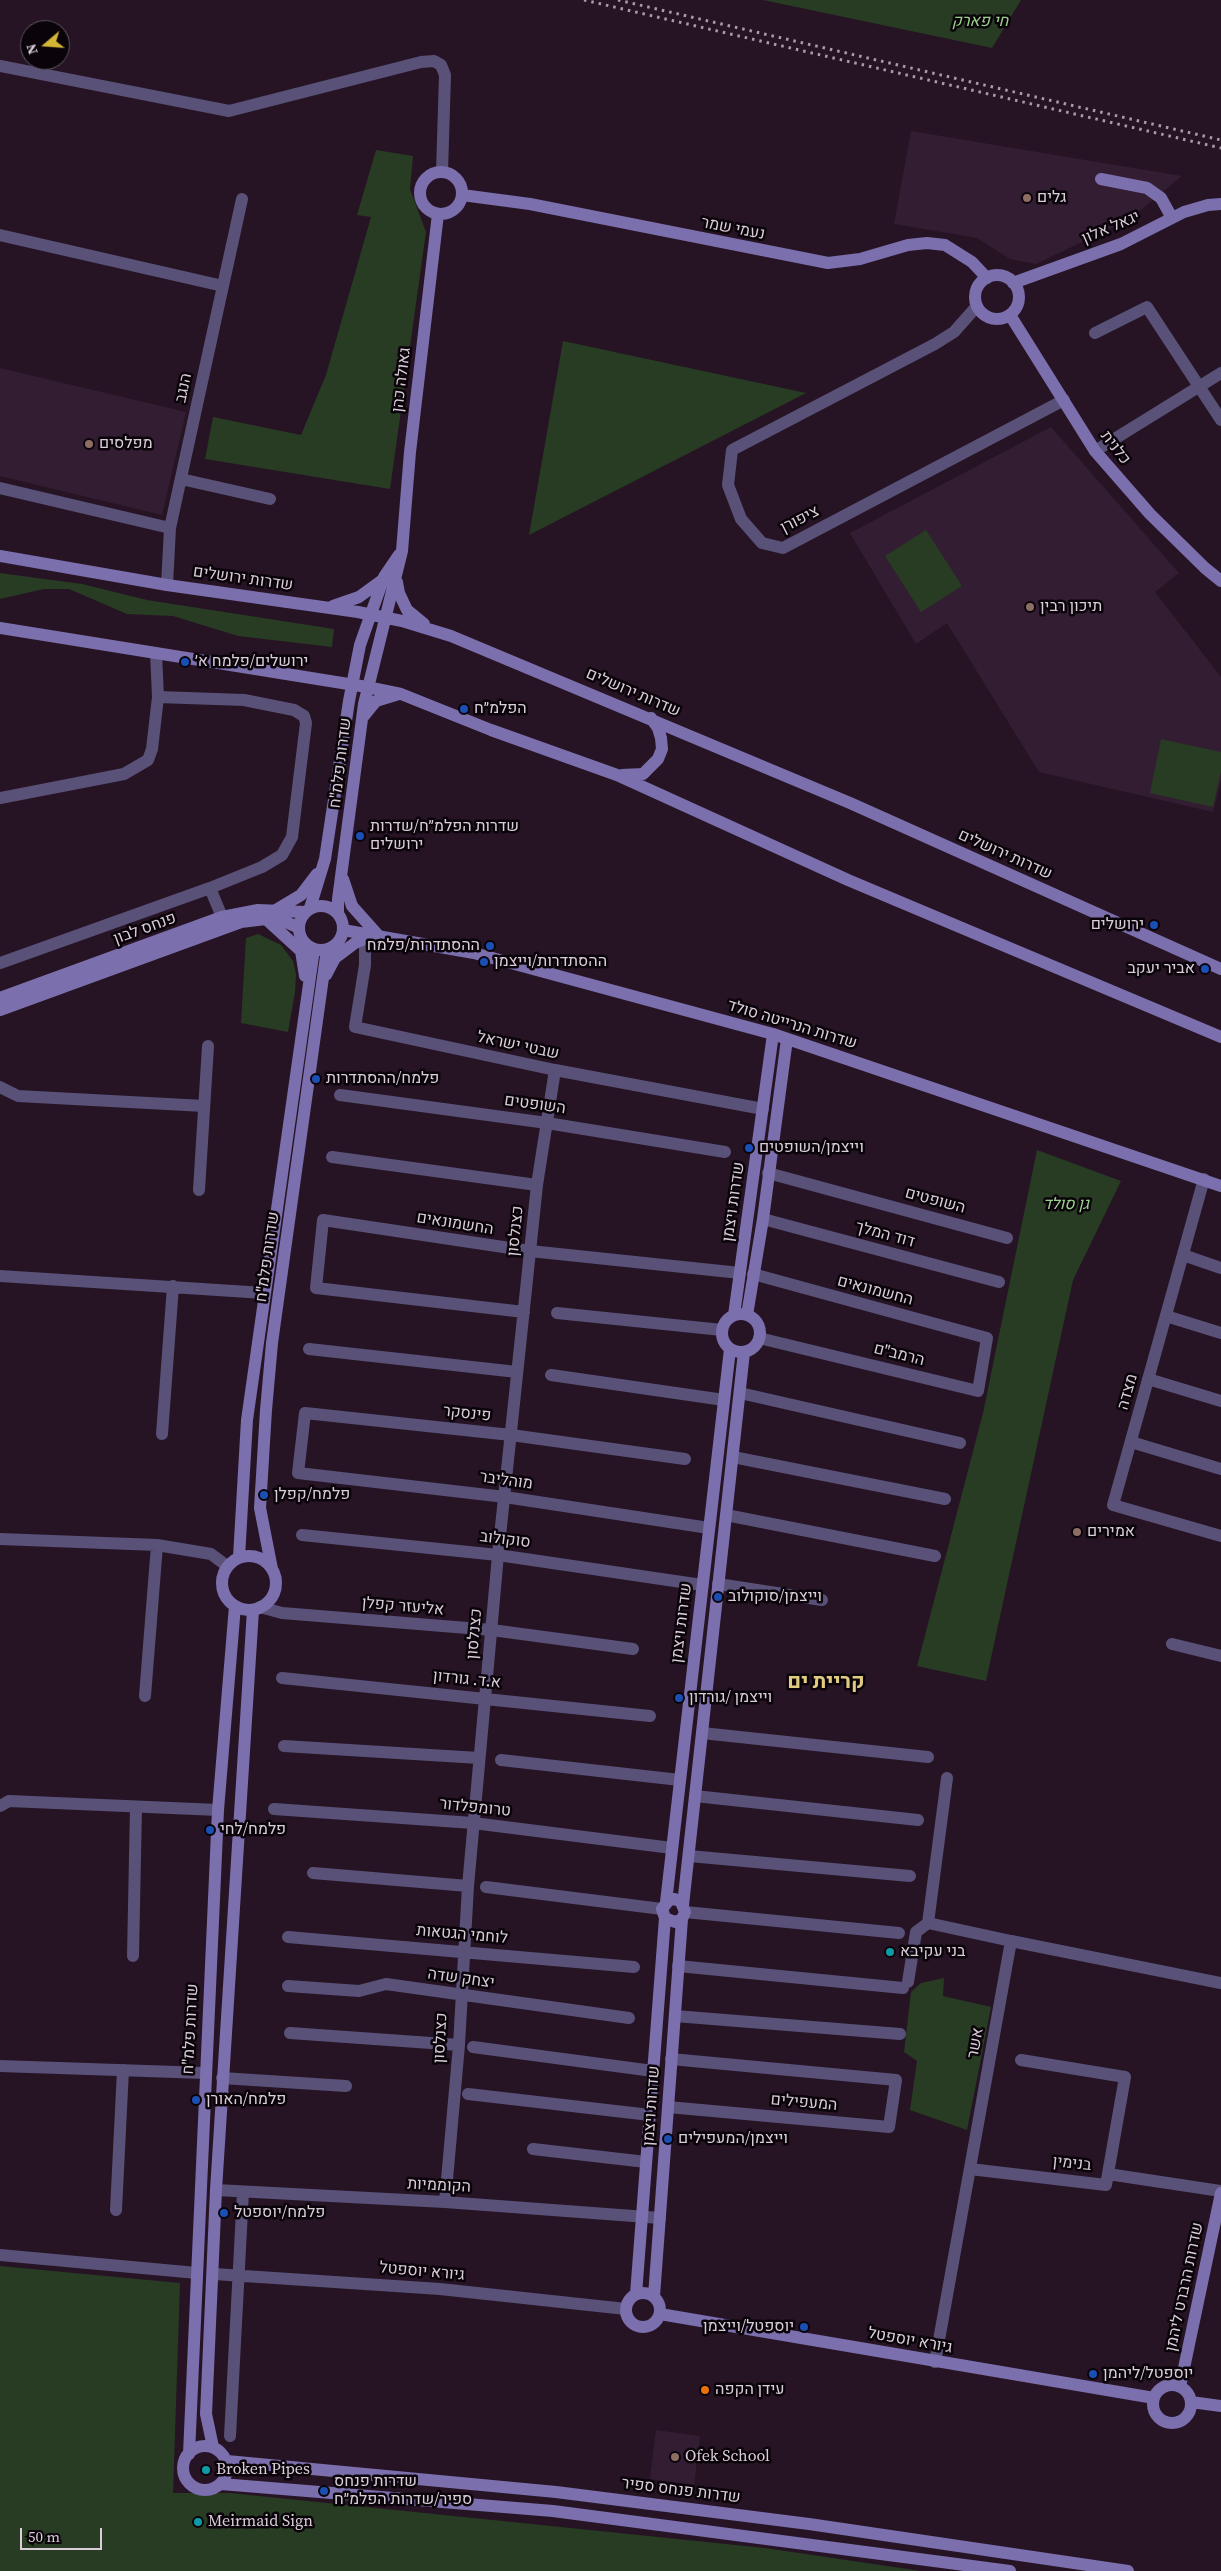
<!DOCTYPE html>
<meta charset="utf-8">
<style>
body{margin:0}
#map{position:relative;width:1221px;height:2571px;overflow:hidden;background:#261425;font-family:"Source Serif 4",serif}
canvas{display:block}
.north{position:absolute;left:20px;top:20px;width:50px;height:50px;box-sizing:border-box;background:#0a040a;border:1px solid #5d545c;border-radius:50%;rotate:252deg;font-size:14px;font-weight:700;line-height:20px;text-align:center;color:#d9cdd8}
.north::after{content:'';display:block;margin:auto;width:18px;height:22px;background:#d4b635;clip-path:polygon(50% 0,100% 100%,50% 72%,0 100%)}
.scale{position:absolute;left:20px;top:2528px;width:82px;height:22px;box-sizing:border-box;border:2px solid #d9cdd8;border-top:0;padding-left:6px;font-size:15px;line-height:18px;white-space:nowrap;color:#d9cdd8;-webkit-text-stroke:4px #0a040a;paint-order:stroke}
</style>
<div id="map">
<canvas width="1221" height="2571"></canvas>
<div class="north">N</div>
<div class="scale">50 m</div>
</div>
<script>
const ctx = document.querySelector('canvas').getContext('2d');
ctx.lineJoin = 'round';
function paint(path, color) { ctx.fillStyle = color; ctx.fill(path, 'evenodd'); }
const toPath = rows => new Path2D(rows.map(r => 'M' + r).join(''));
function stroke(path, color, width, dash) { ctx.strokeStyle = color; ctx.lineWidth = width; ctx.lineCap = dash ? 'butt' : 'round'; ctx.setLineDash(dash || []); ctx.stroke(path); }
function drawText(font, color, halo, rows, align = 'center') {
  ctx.font = font + ' "Source Serif 4",Heebo,serif'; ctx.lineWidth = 5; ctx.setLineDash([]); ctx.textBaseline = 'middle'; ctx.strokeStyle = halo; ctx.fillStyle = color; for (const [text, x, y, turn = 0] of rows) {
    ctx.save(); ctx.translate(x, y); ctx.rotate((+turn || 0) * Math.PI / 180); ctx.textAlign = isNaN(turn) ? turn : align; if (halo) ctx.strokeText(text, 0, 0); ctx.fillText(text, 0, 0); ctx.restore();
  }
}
paint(toPath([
 [911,131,1182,176,1130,219,1036,264,1010,259,977,238,894,224],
 [0,368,186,412,162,515,0,476],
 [1051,427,1179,573,1155,592,1221,677,1221,781,1213,812,1039,772,947,623,916,644,850,533],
 [656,2430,700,2436,694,2485,650,2479]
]), '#331d32');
paint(toPath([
 [763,0,1021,0,992,48],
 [376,150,413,156,410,189,426,232,390,489,205,459,213,417,301,435,326,375,371,217,357,215],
 [563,341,806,393,529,535],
 [926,530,962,586,921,612,885,556],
 [0,573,82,584,147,600,334,629,332,647,238,636,173,616,127,614,69,589,44,589,0,599],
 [1161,739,1221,752,1221,771,1213,807,1150,793],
 [258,934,281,945,293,961,296,974,295,992,288,1032,241,1023,246,938],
 [1037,1150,1121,1181,1073,1280,986,1681,917,1666,983,1413],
 [944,1978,943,1996,991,2007,967,2130,910,2110,917,2061,904,2052,911,1992,921,1983],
 [0,2266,180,2283,173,2493,230,2493,765,2548,921,2571,0,2571]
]), '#273c22');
stroke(toPath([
 [0,66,229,111,421,62,434,61,441,65,445,75,442,172],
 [0,235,223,286],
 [977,306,954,332,935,344,732,450,728,485,741,519,762,543,783,548,1064,400],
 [1095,333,1147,307,1221,420],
 [1095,451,1221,373],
 [181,479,270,499],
 [0,488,170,528],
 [167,585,170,528,242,199],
 [0,798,124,774,148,760,152,749,158,697,156,653],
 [210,888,222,917],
 [365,939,365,965,355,1027,555,1070,763,1109],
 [0,963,210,888,262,867,282,855,292,837,306,723,304,716,294,710,244,700,158,697],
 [0,1087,18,1096,204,1106],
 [340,1095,547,1123,725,1152],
 [332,1157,537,1185],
 [768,1173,1007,1238],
 [1204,1179,1113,1505,1221,1536],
 [199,1190,208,1046],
 [763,1219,999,1282],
 [1183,1255,1221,1268],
 [753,1274,987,1338,978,1391,759,1338],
 [0,1276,264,1293],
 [524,1312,316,1288,323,1220,530,1251,740,1273],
 [557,1313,722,1330],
 [1166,1316,1221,1333],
 [309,1349,517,1372],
 [551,1375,724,1400],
 [1148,1379,1221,1401],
 [740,1393,960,1443],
 [162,1434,173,1286],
 [1131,1442,1221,1469],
 [733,1457,945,1499],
 [685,1459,511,1435,305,1413,298,1473,505,1497,709,1528],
 [726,1515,935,1556],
 [302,1535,498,1555,702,1585],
 [0,1539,157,1545,211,1554,227,1566],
 [718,1584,822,1600],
 [260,1607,282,1613,492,1630,633,1649],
 [1172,1644,1221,1656],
 [282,1678,650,1716],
 [145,1696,157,1545],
 [702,1733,928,1757],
 [284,1746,479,1758],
 [501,1760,680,1780],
 [947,1778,928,1923,1011,1941],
 [695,1796,918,1820],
 [0,1806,9,1801,218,1810],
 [274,1809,473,1823,672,1848],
 [689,1856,910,1876],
 [313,1873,468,1886],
 [486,1887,662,1909],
 [685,1912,899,1933],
 [288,1937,634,1967],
 [133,1956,136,1807],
 [678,1966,903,1988],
 [908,1982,916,1932,928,1923],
 [288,1986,359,1991,386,1984,629,2018],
 [675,2016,900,2034],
 [290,2033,459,2045],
 [473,2047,653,2071],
 [0,2066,205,2073],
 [222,2078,346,2086],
 [468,2094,650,2115],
 [668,2107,889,2127,896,2080,671,2059],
 [533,2149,646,2162],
 [970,2169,1106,2185,1125,2077,1021,2060],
 [1108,2174,1221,2191],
 [216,2190,445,2202,660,2218],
 [445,2202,459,2045,468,1886,498,1555,537,1185,555,1070],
 [116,2210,123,2070],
 [0,2255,197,2273],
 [214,2274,440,2289,626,2309],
 [935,2362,1011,1941,1221,1983],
 [230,2436,243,2192]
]), '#595178', 12);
stroke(toPath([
 '420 193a21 21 0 1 1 42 0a21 21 0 1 1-42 0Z',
 [1101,179,1147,188,1161,198,1172,218],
 [462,195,530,204,828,263,860,259,908,245,927,243,945,245,972,262,987,278],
 '975 297a22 22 0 1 1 44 0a22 22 0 1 1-44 0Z',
 [1013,283,1121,244,1184,212,1208,205,1221,204],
 [1010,315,1095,451,1150,514,1205,568,1221,581],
 [0,556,167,585,358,612,402,621,451,636,850,803,1221,969],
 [397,582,399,593,407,610,424,624],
 [333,606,359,597,381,581],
 [0,628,367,687,401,694,491,730,617,775,848,880,1221,1037],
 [363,717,376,701,399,694],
 [622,775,643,774,658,759,662,749,661,738,658,728,651,718],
 '299 928a22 22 0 1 1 44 0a22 22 0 1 1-44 0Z',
 [310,908,325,859,349,701,360,645,384,577,399,555],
 [276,910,301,895,317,874],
 [338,913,338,899,364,704,402,551,410,452,438,214],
 [266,919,301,951,305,976],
 [343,930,474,953,773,1034,1221,1186],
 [326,975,335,958,355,943,377,934,352,906,343,879],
 [0,998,222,917,258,910,305,912],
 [0,1010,241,922,266,919,284,921,299,928],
 '722 1333a19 19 0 1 1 38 0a19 19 0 1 1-38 0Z',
 [734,1315,773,1034],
 [747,1315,763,1219,787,1039],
 '222 1583a27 27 0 1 1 54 0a27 27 0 1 1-54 0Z',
 [239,1557,247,1420,314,949],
 [272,1569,260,1508,266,1410,272,1343,327,949],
 [666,1902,730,1349],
 [683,1905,744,1352],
 '626 2310a17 17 0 1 1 34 0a17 17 0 1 1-34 0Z',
 [636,2294,665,1918,662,1909,669,1900,675,1899,681,1902,685,1912,682,1919,675,1922,665,1918],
 [654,2296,682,1919],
 [660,2314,1154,2398],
 '1153 2404a19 19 0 1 1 38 0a19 19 0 1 1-38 0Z',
 [1180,2387,1221,2193],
 [1191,2402,1221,2406],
 '183 2468a22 22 0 1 1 44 0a22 22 0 1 1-44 0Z',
 [213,2447,206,2414,216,2190,253,1610],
 [189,2454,218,1810,235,1606],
 [227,2461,556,2492,809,2524,1128,2571],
 [221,2484,553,2511,1010,2571]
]), '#7c6fad', 12);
stroke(toPath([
 [584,0,1221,148],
 [618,0,1221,140]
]), '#a99ca8', 3, [2.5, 5]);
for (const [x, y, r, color] of [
 [1027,198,5,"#8d6e63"],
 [89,444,5,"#8d6e63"],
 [1030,607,5,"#8d6e63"],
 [185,662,5,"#1a4fb4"],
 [464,709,5,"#1a4fb4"],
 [360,836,5,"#1a4fb4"],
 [1154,925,5,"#1a4fb4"],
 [490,946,5,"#1a4fb4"],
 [484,962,5,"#1a4fb4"],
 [1205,969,5,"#1a4fb4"],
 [316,1079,5,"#1a4fb4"],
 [749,1148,5,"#1a4fb4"],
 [264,1495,5,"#1a4fb4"],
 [1077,1532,5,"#8d6e63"],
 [718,1597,5,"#1a4fb4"],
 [679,1698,5,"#1a4fb4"],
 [210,1830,5,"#1a4fb4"],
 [890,1952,5,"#0f9aa8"],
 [196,2100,5,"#1a4fb4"],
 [668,2139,5,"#1a4fb4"],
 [224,2213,5,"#1a4fb4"],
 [804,2327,5,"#1a4fb4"],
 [1093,2374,5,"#1a4fb4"],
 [705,2390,5,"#e8710a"],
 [675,2457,5,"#8d6e63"],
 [206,2470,5,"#0f9aa8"],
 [324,2491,5,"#1a4fb4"],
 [198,2522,5,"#0f9aa8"]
]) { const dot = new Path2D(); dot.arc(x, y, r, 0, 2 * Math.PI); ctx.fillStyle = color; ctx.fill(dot); stroke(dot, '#0a040a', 2); }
drawText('italic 16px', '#99d18d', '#0a040a', [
 ["חי פארק",980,22],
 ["גן סולד",1066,1205]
]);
drawText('16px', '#d9cdd8', '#0a040a', [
 ["גלים",1037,198],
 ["מפלסים",99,444],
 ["תיכון רבין",1040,607],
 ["ירושלים/פלמח א׳",195,662],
 ["הפלמ״ח",474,709],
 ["שדרות הפלמ״ח/שדרות",370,827],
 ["ירושלים",370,845],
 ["ירושלים",1144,925,"right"],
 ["ההסתדרות/פלמח",480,946,"right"],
 ["ההסתדרות/וייצמן",494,962],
 ["אביר יעקב",1195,969,"right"],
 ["פלמח/ההסתדרות",326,1079],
 ["וייצמן/השופטים",759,1148],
 ["פלמח/קפלן",274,1495],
 ["אמירים",1087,1532],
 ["וייצמן/סוקולוב",728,1597],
 ["וייצמן /גורדון",689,1698],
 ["פלמח/לחי",220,1830],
 ["בני עקיבא",900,1952],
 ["פלמח/האורן",206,2100],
 ["וייצמן/המעפילים",678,2139],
 ["פלמח/יוספטל",234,2213],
 ["יוספטל/וייצמן",794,2327,"right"],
 ["יוספטל/ליהמן",1103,2374],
 ["עידן הקפה",715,2390],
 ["Ofek School",685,2457],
 ["Broken Pipes",216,2470],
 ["שדרות פנחס",334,2482],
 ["ספיר/שדרות הפלמ״ח",334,2500],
 ["Meirmaid Sign",208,2522]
], 'left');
drawText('16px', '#d9cdd8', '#0a040a', [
 ["יגאל אלון",1111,228,-23],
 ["נעמי שמר",733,229,11],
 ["גאולה כהן",402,380,-83],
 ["הנגב",184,388,-78],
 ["כלנית",1115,448,52],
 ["ציפורן",800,520,-27],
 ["שדרות ירושלים",243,579,8],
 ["שדרות ירושלים",633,693,23],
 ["שדרות פלמ\"ח",341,763,-83],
 ["שדרות ירושלים",1005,855,24],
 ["פנחס לבון",145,929,-20],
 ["שדרות הנרייטה סולד",792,1025,17],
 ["שבטי ישראל",518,1046,12],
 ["השופטים",535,1105,8],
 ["השופטים",935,1201,15],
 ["שדרות ויצמן",734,1202,-82],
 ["החשמונאים",455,1224,9],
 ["כצנלסון",516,1231,-84],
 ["דוד המלך",885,1235,15],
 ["שדרות פלמ\"ח",268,1257,-82],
 ["החשמונאים",875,1291,15],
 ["הרמב\"ם",899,1355,14],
 ["מצדה",1128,1392,-74],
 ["פינסקר",467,1414,6],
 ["מוהליבר",506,1481,8],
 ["סוקולוב",505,1540,7],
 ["אליעזר קפלן",403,1607,5],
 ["שדרות ויצמן",682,1623,-83],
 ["כצנלסון",475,1634,-85],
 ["א.ד. גורדון",467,1680,6],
 ["טרומפלדור",475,1808,6],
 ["לוחמי הגטאות",462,1935,5],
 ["יצחק שדה",461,1979,8],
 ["שדרות פלמ\"ח",191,2029,-87],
 ["כצנלסון",441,2038,-87],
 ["אשר",976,2043,-80],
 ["המעפילים",804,2103,5],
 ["שדרות ויצמן",652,2106,-86],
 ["בנימין",1072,2164,6],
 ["הקוממיות",439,2186,3],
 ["גיורא יוספטל",422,2272,5],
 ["שדרות הרברט ליהמן",1185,2287,-78],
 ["גיורא יוספטל",910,2341,10],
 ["שדרות פנחס ספיר",681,2491,7]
]);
drawText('bold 21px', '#e0cc7e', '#0a040a', [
 ["קריית ים",826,1683]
]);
</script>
